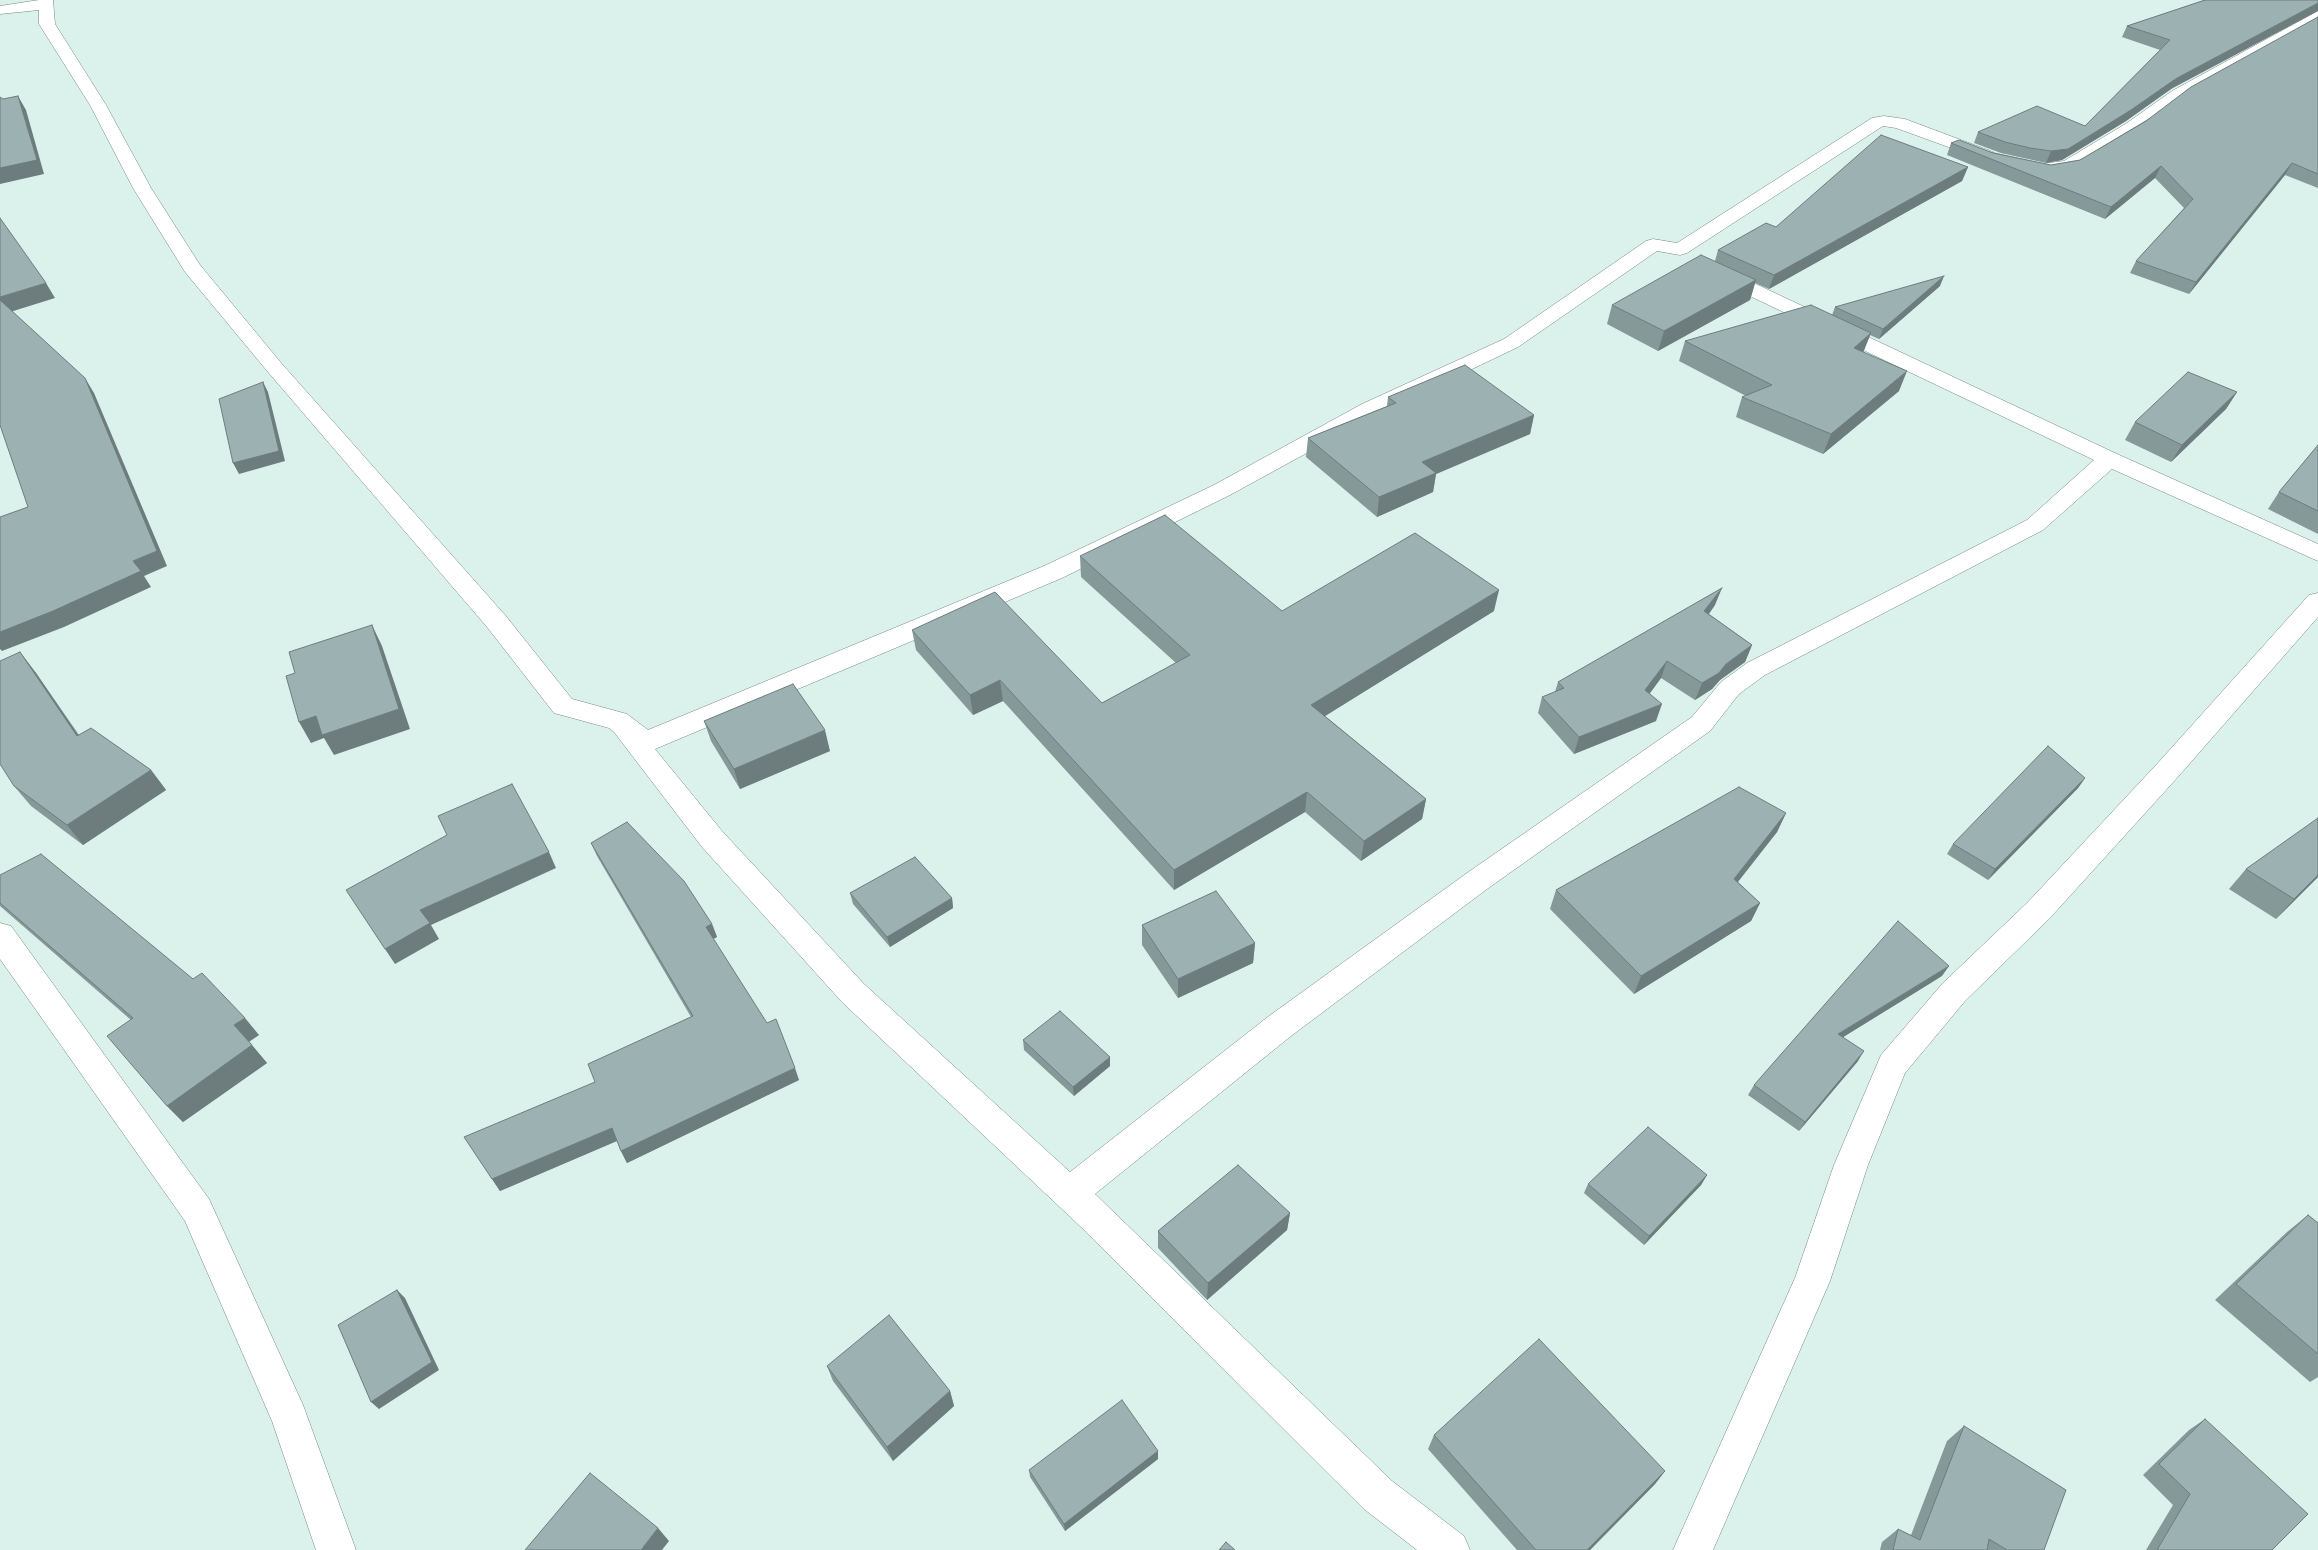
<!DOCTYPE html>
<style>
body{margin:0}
canvas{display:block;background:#dbf1eb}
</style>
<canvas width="2318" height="1550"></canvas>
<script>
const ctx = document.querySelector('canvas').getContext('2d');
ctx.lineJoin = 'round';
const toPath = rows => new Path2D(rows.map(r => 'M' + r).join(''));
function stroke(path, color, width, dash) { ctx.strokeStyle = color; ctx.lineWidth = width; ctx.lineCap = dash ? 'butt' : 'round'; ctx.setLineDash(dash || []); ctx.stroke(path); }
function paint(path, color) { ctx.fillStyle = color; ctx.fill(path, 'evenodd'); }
const minor = toPath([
 [39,0,53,0,55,24,106,105,151,188,200,265,282,364,505,615,572,699,627,714,648,730,1044,566,1214,485,1362,404,1504,339,1646,241,1653,239,1677,243,1872,118,1884,116,1905,119,1993,152,1996,156,1993,160,1987,161,1896,128,1883,126,1687,253,1680,255,1657,251,1518,347,1378,414,1230,495,1062,578,655,749,722,831,864,984,1070,1172,1269,1016,1467,873,1692,717,1721,682,1747,663,2027,520,2094,460,1712,278,1709,274,1712,270,1719,268,1726,270,2117,454,2318,544,2318,561,2112,469,2043,530,1765,675,1739,694,1710,731,1487,889,1291,1036,1095,1194,1392,1481,1464,1536,1470,1550,1417,1550,1364,1509,1081,1227,842,1002,702,847,614,732,609,728,554,713,487,627,268,372,185,272,133,188,90,105,39,24,39,10,0,14,0,6,39,0],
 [2318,11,2318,22,2184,97,2139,131,2074,170,2041,174,2035,173,2032,169,2035,165,2041,164,2064,161,2127,123,2172,91,2318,11],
 [2318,593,2318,617,2177,778,2049,919,1965,1001,1905,1073,1868,1165,1830,1281,1713,1550,1673,1550,1795,1278,1834,1165,1881,1055,1943,983,2027,903,2157,764,2309,595,2318,593],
 [0,923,11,926,209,1199,303,1405,356,1550,316,1550,272,1421,185,1221,0,959,0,923]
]);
stroke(minor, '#758983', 1);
paint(minor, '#fff');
paint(toPath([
 [2205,0,2171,89,2126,121,2062,160,2046,163,2001,153,1974,143,1978,132,2085,126,2160,50,2122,37,2127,26],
 [2318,17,2318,188,2285,175,2189,294,2130,273,2136,261,2184,208,2155,178,2105,219,1947,155,1951,143,2051,165,2080,160],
 [1968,167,1962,181,1769,289,1755,283,1750,300,1658,351,1607,324,1612,305,1715,261,1718,250,1776,227],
 [1940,286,1879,339,1870,335,1863,352,1899,391,1823,454,1736,417,1742,397,1746,396,1679,361,1685,341,1832,315,1835,307],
 [2237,392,2226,409,2171,462,2125,440,2135,422],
 [1388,397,1534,415,1530,434,1436,474,1433,492,1377,517,1306,457,1308,438,1387,406],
 [2318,445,2318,534,2268,509,2279,492],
 [1080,556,1282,611,1494,611,1325,716,1426,799,1422,819,1361,861,1305,812,1174,890,1003,701,973,715,916,650,912,630,1102,703,1176,663,1081,577],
 [1715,605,1709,614,1752,645,1745,662,1720,680,1712,689,1695,700,1661,678,1649,694,1656,721,1574,754,1538,713,1542,697,1555,692,1558,682],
 [20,652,36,673,79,735,151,770,166,790,83,845,31,806,14,786],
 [704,721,830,751,740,789,711,741],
 [2085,778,2078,788,1988,880,1947,854,1953,844],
 [1786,813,1777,832,1738,882,1760,903,1751,921,1634,994,1550,909,1556,890],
 [591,843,712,924,717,937,713,939,799,1080,627,1163,621,1151,617,1141,500,1191,492,1179,595,1082,691,1017,597,856],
 [2246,869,2318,877,2276,919,2229,889],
 [0,875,259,1035,249,1042,267,1063,183,1122,167,1106,131,1020,0,906],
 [850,893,952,898,953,908,890,947,853,904],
 [1142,925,1255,943,1253,963,1178,998,1142,945],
 [1942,976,1843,1037,1858,1061,1799,1131,1748,1095,1754,1085],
 [1023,1040,1110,1066,1074,1096,1024,1050],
 [1707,1175,1701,1185,1644,1245,1584,1193,1588,1184],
 [1290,1213,1287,1230,1207,1300,1158,1248,1158,1231],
 [2308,1215,2318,1223,2318,1377,2310,1382,2215,1300,2287,1232],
 [827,1366,950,1391,954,1406,893,1461,833,1381],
 [2205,1419,2272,1550,2146,1550,2173,1505,2143,1475,2189,1430],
 [1964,1426,2044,1550,1880,1550,1882,1542,1898,1529,1911,1535,1947,1441],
 [1434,1435,1665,1471,1655,1484,1590,1550,1517,1550,1428,1449],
 [1158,1451,1158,1459,1065,1531,1030,1477,1029,1470]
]), '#869999');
paint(toPath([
 [2318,3,2318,11,2171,89,2126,121,2062,160,2046,163,2051,151,2177,78],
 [18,96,26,110,44,174,0,184,0,168],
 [2292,163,2285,175,2189,294,2196,282],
 [2161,166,2155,178,2105,219,2111,207],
 [1968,167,1962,181,1769,289,1774,275],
 [1944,276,1940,286,1879,339,1883,329],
 [1756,280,1750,300,1658,351,1664,331],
 [46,283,55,298,7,313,0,302,0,297],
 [1871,333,1863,353,1854,348],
 [1907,371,1899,391,1823,454,1831,434],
 [85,378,94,393,167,566,144,576,151,587,64,627,2,651,0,649,0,632,133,561],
 [263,382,268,392,285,461,239,474,233,463],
 [2237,392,2226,409,2171,462,2182,445],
 [1534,415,1530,434,1436,474,1433,492,1377,517,1379,497,1422,462],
 [1722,588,1715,605,1698,628,1704,611],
 [1499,590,1494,611,1309,726,1311,705],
 [372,625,382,646,410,729,334,755,324,738,311,743,299,722],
 [1752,645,1745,662,1720,680,1712,689,1695,700,1702,683],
 [20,652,36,673,93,757,77,736],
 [1667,661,1661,678,1640,707,1645,690],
 [1000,680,1003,701,973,715,970,695],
 [1662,704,1656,721,1574,754,1579,737],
 [825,730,830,751,740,789,734,769],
 [151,770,166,790,83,845,67,825],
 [2085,778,2078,788,1988,880,1995,869],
 [1307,792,1305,812,1174,890,1174,870],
 [1426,799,1422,819,1361,861,1364,841],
 [1786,813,1777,832,1725,898,1734,879],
 [549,852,556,868,431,925,439,939,395,964,385,949,420,910],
 [2318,875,2318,877,2276,919,2294,899],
 [952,898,953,908,890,947,887,937],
 [1760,903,1751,921,1634,994,1641,976],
 [712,924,717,937,711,940,706,927],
 [1255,943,1253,963,1178,998,1178,979],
 [1949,966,1942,976,1832,1044,1838,1034],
 [245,1018,259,1035,248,1042,234,1025],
 [252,1045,267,1063,183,1122,167,1106],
 [1864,1051,1858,1061,1799,1131,1805,1122],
 [1110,1057,1110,1066,1074,1096,1073,1087],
 [795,1068,799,1080,627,1163,621,1151],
 [612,1128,619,1140,500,1191,492,1179],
 [1707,1175,1701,1185,1644,1245,1649,1236],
 [1290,1213,1287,1230,1207,1300,1208,1283],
 [397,1290,405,1298,439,1370,379,1409,371,1402],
 [950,1391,954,1406,893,1461,887,1447],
 [1158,1451,1158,1459,1065,1531,1064,1524],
 [1665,1471,1655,1484,1590,1550,1587,1550],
 [658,1528,669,1541,662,1550,641,1550]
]), '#6d7d7d');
const building = toPath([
 [2205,0,2318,0,2318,3,2177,78,2131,110,2068,149,2051,151,2030,148,2005,142,1978,132,2037,106,2085,126,2170,40,2127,26,2205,0],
 [2318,17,2318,174,2292,163,2196,282,2136,261,2193,199,2161,166,2111,207,1951,143,1959,140,1993,153,2051,165,2080,160,2146,121,2191,87,2318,17],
 [18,96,37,160,0,168,0,97,3,99,18,96],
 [1881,135,1968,167,1774,275,1718,250,1766,223,1776,227,1881,135],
 [0,218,46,283,0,297,0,218],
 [1701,255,1756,280,1664,331,1612,305,1701,255],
 [1944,276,1883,329,1835,307,1944,276],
 [0,300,85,378,157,551,133,561,141,571,53,611,0,632,0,517,28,507,0,425,0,300],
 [1811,305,1871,333,1854,348,1907,371,1831,434,1742,397,1772,385,1685,341,1811,305],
 [1465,365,1534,415,1422,462,1436,473,1379,497,1308,438,1396,403,1388,397,1465,365],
 [2188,372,2237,392,2182,445,2135,422,2188,372],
 [263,382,279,451,233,463,219,399,263,382],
 [2318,445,2318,511,2279,492,2318,445],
 [1165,515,1282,611,1415,533,1499,590,1311,705,1426,799,1364,841,1307,792,1174,870,1000,680,970,695,912,630,995,592,1102,703,1190,655,1080,556,1165,515],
 [1722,588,1704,611,1752,645,1726,664,1719,673,1702,683,1667,661,1645,690,1662,704,1579,737,1542,697,1564,688,1558,682,1722,588],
 [372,625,399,709,322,735,316,716,299,722,286,676,295,673,289,652,372,625],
 [20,652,77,736,91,728,151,770,67,825,14,786,0,764,0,661,20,652],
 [793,684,825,730,734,769,704,721,793,684],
 [2048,746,2085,778,1995,869,1953,844,2048,746],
 [512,784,549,852,420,910,430,923,385,949,346,890,447,835,438,816,512,784],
 [1739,787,1786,813,1734,879,1760,903,1641,976,1556,890,1739,787],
 [2318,818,2318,875,2294,899,2246,869,2318,818],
 [627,822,684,881,712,924,706,927,767,1023,776,1019,795,1068,621,1151,612,1128,492,1179,464,1137,595,1082,588,1064,693,1016,591,843,627,822],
 [41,854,193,979,202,973,245,1018,234,1025,252,1045,167,1106,107,1036,133,1018,0,903,0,875,41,854],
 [915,857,952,898,887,937,850,893,915,857],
 [1216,891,1255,943,1178,979,1142,925,1216,891],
 [1898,921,1949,966,1838,1034,1864,1051,1805,1122,1754,1085,1898,921],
 [1060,1011,1110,1057,1073,1087,1023,1040,1060,1011],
 [1648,1127,1707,1175,1649,1236,1588,1184,1648,1127],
 [1238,1165,1290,1213,1208,1283,1158,1231,1238,1165],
 [2308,1215,2318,1223,2318,1354,2236,1284,2308,1215],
 [397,1290,432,1362,371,1402,338,1325,397,1290],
 [889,1315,950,1391,887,1447,827,1366,889,1315],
 [1539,1339,1665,1471,1587,1550,1536,1550,1434,1435,1539,1339],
 [1122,1400,1158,1451,1064,1524,1029,1470,1122,1400],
 [2205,1419,2308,1514,2272,1550,2157,1550,2190,1494,2159,1464,2205,1419],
 [1964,1426,2066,1490,2044,1550,2007,1550,1989,1539,1987,1550,1893,1550,1898,1529,1920,1540,1964,1426],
 [590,1473,658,1528,641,1550,525,1550,590,1473],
 [1226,1542,1235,1550,1219,1550,1226,1542]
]);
paint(building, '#9cb2b2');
stroke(building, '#6d7d7d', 1);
</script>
